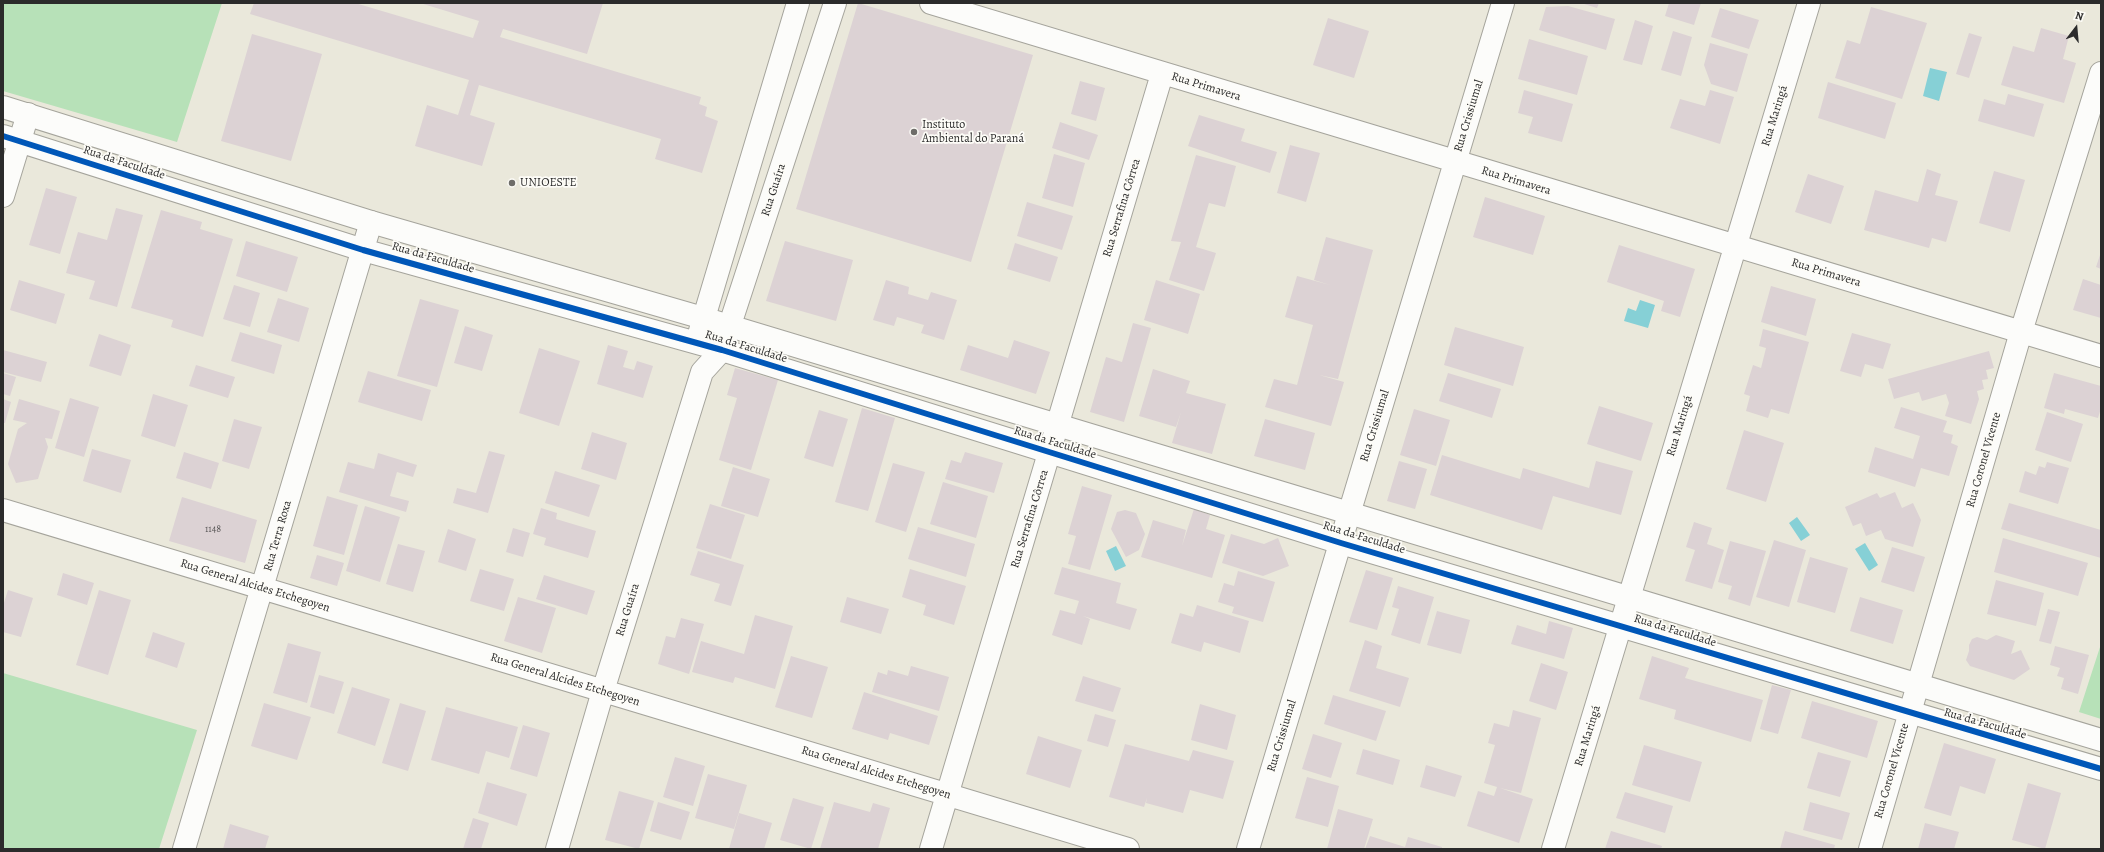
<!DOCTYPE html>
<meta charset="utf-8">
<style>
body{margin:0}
#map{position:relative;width:2104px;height:852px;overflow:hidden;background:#eae8db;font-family:Alegreya,serif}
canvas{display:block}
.frame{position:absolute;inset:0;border:4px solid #2b2b2b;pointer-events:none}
.north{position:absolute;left:2056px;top:8px;width:40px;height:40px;-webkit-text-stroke:3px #fdfcf7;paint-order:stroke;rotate:16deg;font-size:11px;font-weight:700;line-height:16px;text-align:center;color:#2b2b2b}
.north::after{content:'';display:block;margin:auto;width:14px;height:18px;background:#2b2b2b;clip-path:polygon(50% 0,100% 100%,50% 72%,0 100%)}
</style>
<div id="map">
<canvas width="2104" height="852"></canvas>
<div class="frame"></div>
<div class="north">N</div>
</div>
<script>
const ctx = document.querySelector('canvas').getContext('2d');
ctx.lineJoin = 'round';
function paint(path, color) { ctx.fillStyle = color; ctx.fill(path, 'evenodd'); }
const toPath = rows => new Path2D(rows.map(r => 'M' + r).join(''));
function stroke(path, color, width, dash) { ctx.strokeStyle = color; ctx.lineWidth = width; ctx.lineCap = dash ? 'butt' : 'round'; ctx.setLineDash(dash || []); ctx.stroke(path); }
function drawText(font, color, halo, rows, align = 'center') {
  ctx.font = font + ' Alegreya,serif'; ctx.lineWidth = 3.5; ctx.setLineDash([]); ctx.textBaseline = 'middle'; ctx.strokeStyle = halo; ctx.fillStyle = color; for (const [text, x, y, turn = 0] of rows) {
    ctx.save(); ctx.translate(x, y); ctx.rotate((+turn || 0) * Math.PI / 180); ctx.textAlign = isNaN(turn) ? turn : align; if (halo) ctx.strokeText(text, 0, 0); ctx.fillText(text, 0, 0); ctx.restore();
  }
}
paint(toPath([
 [3,3,222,3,177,142,3,91],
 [2101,644,2101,719,2079,712],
 [3,673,197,730,159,849,3,849]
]), '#b7e1b8');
paint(toPath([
 [1930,68,1947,72,1939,101,1923,96],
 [1640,300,1655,305,1648,328,1624,321,1628,308,1636,311],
 [1797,517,1810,535,1801,541,1789,523],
 [1865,543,1878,565,1869,571,1855,549],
 [1116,546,1126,566,1115,571,1106,551]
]), '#86d0d6');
paint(toPath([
 [254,3,355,3,473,38,479,21,420,3,603,3,587,54,503,29,500,37,701,97,699,104,707,107,705,116,718,121,702,173,655,159,661,139,479,85,470,115,495,123,482,166,415,146,427,105,458,115,469,80,250,14],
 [858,3,1033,55,971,262,796,209],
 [1581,3,1599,3,1597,8],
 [1669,3,1701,3,1694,25,1665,16],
 [1568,6,1615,19,1606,50,1539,30,1546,7],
 [1871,7,1927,23,1902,99,1835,78,1847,40,1860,44],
 [1720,8,1759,20,1749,49,1711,37],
 [1328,18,1369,31,1354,78,1313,65],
 [1635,20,1653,26,1642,65,1623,60],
 [2041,28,2069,36,2063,59,2076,63,2064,103,2001,85,2013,46,2034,52],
 [1673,31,1692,37,1681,76,1661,70],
 [1969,33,1982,37,1969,78,1956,74],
 [252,34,322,54,291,161,221,141],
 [1529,39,1588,56,1577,95,1518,79],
 [1710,43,1748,54,1737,92,1711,84,1704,65],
 [1080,81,1105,88,1096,121,1071,114],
 [1828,82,1896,103,1885,139,1818,118],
 [1524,90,1573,104,1562,142,1528,133,1533,117,1518,113],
 [1710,90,1734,97,1720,144,1670,128,1680,99,1705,106],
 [2008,94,2044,104,2034,137,1978,121,1984,99,2005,105],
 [1199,115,1245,129,1241,141,1277,152,1270,173,1188,146],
 [1060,122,1098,135,1089,160,1052,148],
 [1290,145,1320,153,1306,202,1277,193],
 [1054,154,1085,163,1073,207,1042,198],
 [1196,155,1236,166,1225,207,1209,203,1196,247,1216,253,1204,291,1169,280,1181,242,1171,241],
 [1927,169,1941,174,1935,195,1958,201,1946,242,1932,238,1929,248,1864,230,1875,190,1918,202],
 [1994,171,2025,180,2010,232,1979,223],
 [1808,174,1844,186,1831,224,1795,212],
 [46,188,77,197,60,254,29,245],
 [1485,197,1545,216,1533,255,1473,237],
 [1027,202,1073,216,1062,250,1017,236],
 [116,208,143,215,117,307,89,299,95,281,66,273,78,232,107,240],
 [161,210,202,222,200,229,233,239,203,337,171,327,173,320,131,308],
 [1326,237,1373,250,1338,379,1319,375,1344,382,1331,426,1265,407,1274,379,1297,385,1313,325,1285,317,1297,276,1330,285,1314,280],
 [246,241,298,257,287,292,236,276],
 [785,241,853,260,836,321,766,301],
 [1015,243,1058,257,1050,282,1007,269],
 [1619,245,1695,269,1680,317,1661,311,1664,301,1607,282],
 [2101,252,2101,269,2096,267],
 [2083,279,2101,285,2101,318,2073,310],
 [19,280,65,294,56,324,10,310],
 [886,280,909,287,908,294,928,300,931,292,957,300,944,340,921,333,924,325,897,317,894,326,873,320],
 [1156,280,1200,294,1188,334,1144,320],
 [234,285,260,293,250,327,223,319],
 [1771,286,1816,299,1806,336,1761,322],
 [278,298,309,308,299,342,267,332],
 [420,299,459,310,437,387,397,376],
 [1133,323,1151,328,1124,422,1090,412,1106,357,1122,362],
 [465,326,493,335,482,371,454,363],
 [1455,327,1524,347,1513,386,1444,365],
 [1763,329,1809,342,1789,414,1771,409,1768,418,1746,411,1750,396,1744,394,1753,365,1761,368,1766,348,1759,346],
 [240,332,282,345,274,374,231,361],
 [1852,333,1891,344,1883,369,1865,364,1861,377,1840,371],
 [99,334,131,345,121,376,89,366],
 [1014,340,1050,352,1036,394,960,370,968,345,1008,358],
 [608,345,628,351,623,367,634,370,637,361,653,366,643,398,597,384],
 [539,348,580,361,559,426,519,413],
 [3,350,47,362,41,382,3,372],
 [1989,351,1994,368,1986,370,1988,379,1982,380,1984,389,1977,391,1979,399,1971,424,1945,416,1949,403,1946,394,1922,401,1919,392,1894,399,1888,379],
 [196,365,235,377,228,398,189,386],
 [735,368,778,380,751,470,719,460,737,398,727,395],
 [1153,369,1190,381,1186,393,1226,404,1212,454,1172,443,1181,412,1176,427,1139,416],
 [368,371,431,390,422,421,358,402],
 [3,373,16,377,10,396,3,394],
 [1448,373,1501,389,1492,418,1439,401],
 [2054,373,2101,386,2101,408,2098,418,2065,409,2064,414,2044,408],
 [153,394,188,405,175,447,141,436],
 [70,398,99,407,84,457,55,448],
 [3,399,11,402,5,423,3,423],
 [19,399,60,411,52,439,45,438,48,447,38,479,16,483,8,464,18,429,27,423,13,420],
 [1599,406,1653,423,1641,461,1587,444],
 [1901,407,1947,421,1943,432,1953,435,1951,443,1958,446,1949,476,1921,468,1915,487,1868,472,1875,447,1913,459,1920,436,1894,428],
 [862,408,895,418,868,511,835,502],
 [1414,409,1450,420,1436,466,1400,455],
 [819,410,848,419,833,467,804,458],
 [2047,412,2083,424,2071,462,2035,450],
 [234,419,262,427,249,469,222,461],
 [1265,419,1315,433,1305,470,1254,456],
 [1744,430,1784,443,1766,502,1726,489],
 [592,432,627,443,616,480,581,469],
 [92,449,131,460,121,493,83,481],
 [489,451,505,455,488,513,453,503,457,488,476,493],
 [184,452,219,463,211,489,176,478],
 [965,452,1003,463,994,493,945,479,951,460,961,463],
 [378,453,417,465,413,477,397,472,390,496,409,501,406,512,339,492,348,462,374,469],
 [1442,455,1520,479,1523,468,1589,488,1596,461,1633,471,1621,515,1553,496,1542,530,1430,495],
 [1399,461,1427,469,1415,509,1387,501],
 [2047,462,2069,468,2058,504,2019,492,2025,471,2036,475,2039,466,2045,468],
 [893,463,925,472,906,532,875,522],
 [733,467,770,479,758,517,721,506],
 [555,471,600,485,589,517,545,503],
 [943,482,988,496,976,538,930,524],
 [1082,486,1112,495,1090,570,1068,564,1076,536,1068,534],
 [1895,492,1902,508,1913,503,1921,520,1913,547,1885,539,1881,530,1866,536,1861,523,1853,526,1845,507,1877,493,1880,498],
 [327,496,358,505,344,555,313,546],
 [182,497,257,520,245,563,169,541],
 [2009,503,2101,530,2101,558,2001,529],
 [710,504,745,515,731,559,696,548],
 [365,506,400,517,380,582,346,571],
 [541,508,557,513,556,519,596,531,588,558,544,545,546,538,533,534],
 [1194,509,1210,515,1206,529,1225,535,1212,578,1141,557,1153,520,1186,530,1182,546],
 [1125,510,1136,513,1145,534,1139,550,1126,557,1111,529,1117,512],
 [1694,522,1712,528,1707,544,1724,550,1712,589,1685,581,1695,550,1686,547],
 [918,527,975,544,966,577,908,559],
 [513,528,530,533,523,557,506,552],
 [448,529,476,539,466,571,438,562],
 [1231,534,1264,544,1278,538,1289,566,1263,576,1222,563],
 [2003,538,2088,563,2078,596,1994,572],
 [1774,540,1806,550,1789,607,1756,597],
 [1730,541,1766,551,1750,606,1728,599,1732,586,1718,582],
 [398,544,425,551,413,592,386,584],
 [1892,547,1925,557,1914,592,1881,582],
 [698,551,744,565,731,606,714,601,720,584,690,575],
 [317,555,344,563,337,586,310,578],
 [1810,557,1848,568,1835,613,1797,602],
 [1062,567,1121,583,1116,603,1137,609,1130,630,1083,616,1090,619,1082,645,1052,635,1060,610,1075,614,1079,601,1054,594],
 [480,569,514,579,504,611,470,601],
 [910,569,966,586,954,625,923,615,926,605,902,597],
 [1366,570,1393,578,1377,630,1349,622],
 [1238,571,1275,582,1263,622,1232,613,1234,607,1218,602,1224,583,1234,586],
 [63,573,94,583,87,605,57,595],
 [544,575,595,591,587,615,536,599],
 [1996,580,2044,593,2036,626,1987,614],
 [1398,586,1434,597,1420,644,1391,635,1399,609,1392,607],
 [8,590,33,598,21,637,3,632,3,606],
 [99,590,131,600,108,675,76,665],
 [518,597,556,608,542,653,504,641],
 [847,597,889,609,881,634,840,622],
 [1860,597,1903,610,1893,644,1850,631],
 [1197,605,1249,621,1240,653,1204,642,1201,652,1171,643,1180,613,1193,617],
 [2048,609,2060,612,2051,644,2039,641],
 [1437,611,1470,620,1461,654,1427,645],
 [755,615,793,626,775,689,735,677,733,683,692,672,701,641,744,654],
 [681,618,704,624,689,674,658,664,666,636,675,638],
 [1549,621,1573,628,1564,659,1511,644,1517,625,1546,634],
 [153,632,185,643,177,668,145,657],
 [1996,635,2015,641,2011,654,2021,650,2030,669,2014,680,1970,666,1966,660,1969,651,1969,645,1972,639,1977,637,1987,640],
 [1365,640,1382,646,1376,668,1409,678,1400,707,1349,691],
 [288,643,321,652,307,703,273,693],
 [2055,646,2089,655,2078,694,2061,689,2064,678,2057,676,2060,668,2050,665],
 [791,656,828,667,812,718,775,707],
 [1652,656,1689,668,1685,678,1763,700,1751,742,1674,719,1676,710,1639,699],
 [1541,663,1568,672,1556,710,1529,701],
 [911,666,949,677,939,711,872,692,878,672,887,675,888,670,908,676],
 [319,675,344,682,334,714,310,707],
 [1083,676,1121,688,1113,712,1075,701],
 [1772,685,1791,690,1778,734,1760,729],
 [352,687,390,699,375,746,337,733],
 [864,692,938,716,929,745,890,733,888,740,852,729],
 [1333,695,1386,711,1376,741,1324,724],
 [1812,701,1878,721,1867,758,1801,738],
 [264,703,311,717,297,760,251,746],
 [400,703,426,711,408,771,382,763],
 [1200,704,1236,715,1227,750,1191,740],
 [446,707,518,727,509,758,486,751,479,774,431,760],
 [1513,710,1541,718,1521,793,1500,788,1533,799,1519,843,1467,826,1478,791,1494,796,1497,787,1484,783,1495,745,1488,743,1494,723,1509,727],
 [1095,714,1116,720,1108,747,1087,741],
 [523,725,550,733,537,777,510,769],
 [1313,734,1342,743,1331,778,1302,769],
 [1038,736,1082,750,1070,788,1026,774],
 [1944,743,1996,759,1985,794,1960,786,1951,816,1924,808],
 [1125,744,1189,761,1193,750,1234,761,1223,799,1190,790,1183,813,1146,803,1147,798,1144,807,1109,797],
 [1644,745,1702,762,1690,802,1632,785],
 [1363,749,1400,760,1393,785,1356,774],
 [1818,752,1851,761,1840,797,1807,788],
 [675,757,705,766,693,806,663,797],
 [1426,765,1462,776,1455,797,1420,787],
 [708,774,747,785,734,829,695,818],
 [1307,777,1339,786,1328,827,1295,818],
 [487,782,527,794,517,826,478,813],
 [2028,783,2061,793,2045,849,2012,840],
 [619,791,654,801,639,849,605,840],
 [1625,792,1673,806,1665,833,1616,818],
 [793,798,824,807,811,849,780,840],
 [658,802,690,812,681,840,650,831],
 [834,802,870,812,873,803,890,808,878,849,820,849],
 [1810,802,1850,813,1842,840,1803,830],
 [1338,809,1373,819,1364,849,1327,849],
 [739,813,772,823,764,849,729,849],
 [473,818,489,823,481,849,463,849],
 [1925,823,1959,832,1954,849,1918,849],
 [230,824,269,836,265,849,223,849],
 [1611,831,1662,846,1661,849,1605,849],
 [1785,831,1835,845,1834,849,1780,849],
 [1370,836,1405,847,1408,837,1442,847,1442,849,1365,849]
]), '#dcd2d4');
const street = toPath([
 [931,3,2101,356],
 [3,196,28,114],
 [3,510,1128,849],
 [184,849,371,222],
 [557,849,603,691,702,372,722,350],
 [931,849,1162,74],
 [1248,849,1503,3],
 [1553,849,1809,3],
 [1870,849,2021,332,2101,73]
]);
const secondary = toPath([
 [3,107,371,222,703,318,2101,740],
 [3,136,363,250,722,350,1341,543,2101,769],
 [700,331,798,3],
 [725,340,835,3]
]);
stroke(street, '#a5a49c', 24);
stroke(secondary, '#a5a49c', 24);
stroke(street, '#fcfcfa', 22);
stroke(secondary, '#fcfcfa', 22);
stroke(toPath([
 [3,136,363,250,722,350,1341,543,2101,769]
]), '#0057b8', 6);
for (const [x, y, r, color] of [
 [914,132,4,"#6e6d69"],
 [512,183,4,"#6e6d69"]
]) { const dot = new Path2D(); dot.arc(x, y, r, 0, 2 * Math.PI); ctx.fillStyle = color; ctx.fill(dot); stroke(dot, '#fdfcf7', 1.5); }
drawText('10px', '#575555', null, [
 ["1148",213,530]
]);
drawText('12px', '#2b2b2b', '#fdfcf7', [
 ["Rua Primavera",1206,87,17],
 ["Rua Crissiumal",1469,116,-73],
 ["Rua Maringá",1775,116,-73],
 ["Rua da Faculdade",124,163,18],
 ["Rua Primavera",1516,181,17],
 ["Rua Guaíra",774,190,-72],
 ["Rua Serrafina Côrrea",1122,208,-73],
 ["Rua da Faculdade",433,258,16],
 ["Rua Primavera",1826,273,17],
 ["Rua da Faculdade",746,347,17],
 ["Rua Crissiumal",1375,426,-73],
 ["Rua Maringá",1680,426,-73],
 ["Rua da Faculdade",1055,443,17],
 ["Rua Coronel Vicente",1984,460,-74],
 ["Rua Serrafina Côrrea",1030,519,-73],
 ["Rua Terra Roxa",278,536,-74],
 ["Rua da Faculdade",1364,538,17],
 ["Rua General Alcides Etchegoyen",255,586,17],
 ["Rua Guaíra",628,610,-73],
 ["Rua da Faculdade",1675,631,17],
 ["Rua General Alcides Etchegoyen",565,680,17],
 ["Rua da Faculdade",1985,724,16],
 ["Rua Crissiumal",1282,736,-73],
 ["Rua Maringá",1588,736,-73],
 ["Rua Coronel Vicente",1892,771,-74],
 ["Rua General Alcides Etchegoyen",876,773,17]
]);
drawText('12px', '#2b2b2b', '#fdfcf7', [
 ["Instituto",922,125],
 ["Ambiental do Paraná",922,139],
 ["UNIOESTE",520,183]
], 'left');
</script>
